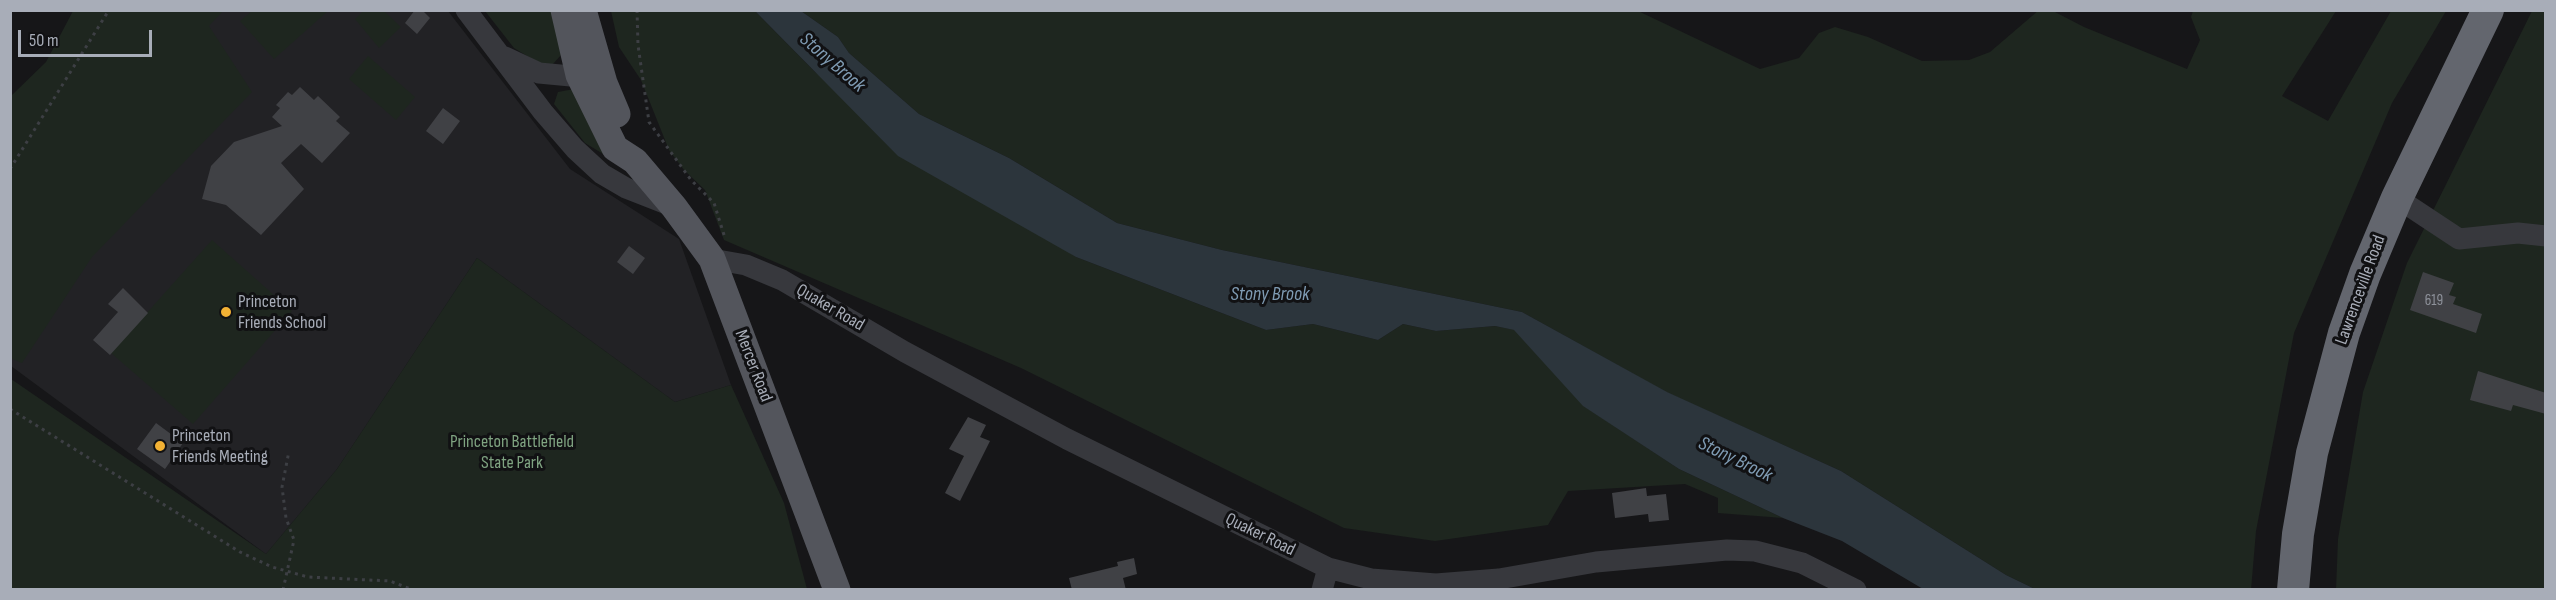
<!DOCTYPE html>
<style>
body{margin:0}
#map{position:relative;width:2556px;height:600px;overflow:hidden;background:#161618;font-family:"Sofia Sans Condensed",sans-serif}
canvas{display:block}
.frame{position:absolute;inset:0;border:12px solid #a8adb8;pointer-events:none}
.scale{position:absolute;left:18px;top:30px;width:134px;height:27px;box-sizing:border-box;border:3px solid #a8adb8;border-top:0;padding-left:8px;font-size:18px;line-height:21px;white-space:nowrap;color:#a8adb8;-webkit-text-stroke:4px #111113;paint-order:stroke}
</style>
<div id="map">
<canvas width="2556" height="600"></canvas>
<div class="frame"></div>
<div class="scale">50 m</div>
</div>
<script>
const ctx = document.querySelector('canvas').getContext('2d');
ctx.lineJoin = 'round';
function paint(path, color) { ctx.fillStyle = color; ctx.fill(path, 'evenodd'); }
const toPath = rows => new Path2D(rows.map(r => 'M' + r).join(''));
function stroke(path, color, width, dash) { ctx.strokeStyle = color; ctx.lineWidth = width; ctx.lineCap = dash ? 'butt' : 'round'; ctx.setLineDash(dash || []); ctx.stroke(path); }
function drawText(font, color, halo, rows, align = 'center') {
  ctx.font = font + ' "Sofia Sans Condensed",sans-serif'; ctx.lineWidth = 6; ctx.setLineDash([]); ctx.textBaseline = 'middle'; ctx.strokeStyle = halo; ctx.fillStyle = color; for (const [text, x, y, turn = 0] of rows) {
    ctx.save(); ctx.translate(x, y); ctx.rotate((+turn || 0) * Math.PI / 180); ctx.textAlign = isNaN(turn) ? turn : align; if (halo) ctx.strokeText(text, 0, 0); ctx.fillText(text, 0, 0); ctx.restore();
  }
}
paint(toPath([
 [125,11,448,11,570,169,679,239,731,385,675,402,477,258,337,469,266,554,11,366,10,196]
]), '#222225');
paint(toPath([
 [364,10,384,11,401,27,379,48,355,19],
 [2039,10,2053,11,2084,27,2187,69,2200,40,2191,17,2193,11,2336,11,2282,96,2328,121,2391,11,2446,11,2392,103,2294,333,2256,531,2251,590,2035,589,2006,575,1841,471,1666,392,1522,312,1222,250,1117,223,1009,158,919,114,849,53,838,37,801,11,1638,11,1760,69,1799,58,1819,33,1835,27,1868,37,1922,61,1969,60,1990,52],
 [73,11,223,11,209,26,252,92,92,257,22,363,10,358,11,96,46,62],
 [252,11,252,10,328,11,274,59,240,21],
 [485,11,559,11,561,55,553,64,544,65,532,59,514,48],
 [611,11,755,11,815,72,1076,257,1266,330,1313,324,1378,340,1403,324,1436,331,1495,326,1515,330,1584,406,1679,469,1783,518,1718,513,1718,498,1685,484,1568,491,1548,525,1435,541,1344,528,1021,368,724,240,705,190,684,170,669,150,641,80,619,47],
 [2532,11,2545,11,2545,589,2336,590,2338,539,2363,392,2407,263],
 [368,56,415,97,396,120,349,79],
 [574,89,605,155,585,143,554,104,558,92],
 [212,240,292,311,193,424,111,353],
 [477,258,675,402,731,385,784,503,807,589,11,589,11,379,266,554,337,469]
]), '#1e261f');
paint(toPath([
 [755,11,801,11,838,37,849,53,919,114,1009,158,1117,223,1222,250,1522,312,1667,392,1841,471,2006,575,2035,589,1923,589,1842,541,1783,518,1679,469,1583,406,1514,330,1495,326,1436,331,1403,324,1378,340,1313,324,1266,330,1076,257,898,156]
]), '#2c353c');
paint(toPath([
 [415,10,422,10,430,18,417,34,405,23],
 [300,87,314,100,318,96,340,117,336,121,350,133,322,163,301,144,281,163,304,189,261,235,226,205,202,199,211,166,234,142,282,126,272,117,280,108,276,105,288,92,292,95],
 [443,108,460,121,443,144,426,131],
 [629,246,645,258,633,274,617,262],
 [2423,272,2454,283,2449,295,2456,297,2453,304,2482,314,2476,333,2410,310],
 [123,288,148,313,110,355,93,340,118,312,108,304],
 [2478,371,2546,393,2546,414,2513,405,2511,411,2470,400],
 [968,417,986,425,980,437,990,441,960,501,945,493,964,456,949,449],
 [156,423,183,443,165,469,137,449],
 [1646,488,1647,496,1666,494,1669,520,1649,522,1648,514,1615,518,1612,493],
 [1134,558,1137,574,1123,578,1126,590,1072,590,1069,578,1118,566,1117,562]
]), '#404145');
stroke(toPath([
 [637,10,638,45,649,122,691,180,714,203,725,238],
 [10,169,109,10],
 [10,409,240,552,272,567,308,577,390,581,413,590],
 [283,590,294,540,286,518,282,487,289,451]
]), '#3d3f44', 3, [3, 4.5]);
stroke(toPath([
 [466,10,543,112,575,149,602,174,626,188,672,206],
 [505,57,539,73,592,78],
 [2397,198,2459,239,2518,233,2546,236],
 [712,259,746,265,782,280,905,352,1067,439,1328,568,1371,579,1436,584,1499,579,1596,562,1727,550,1755,551,1802,563,1856,590],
 [1322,590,1328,568]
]), '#37383d', 21);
stroke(toPath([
 [564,10,579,75,615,148,635,161,674,207,712,259,837,590],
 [583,10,604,83,617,114]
]), '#53555c', 27);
stroke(toPath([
 [2293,590,2298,534,2312,453,2344,333,2365,274,2397,198,2488,10]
]), '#63666e', 32);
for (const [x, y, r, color] of [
 [226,312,6,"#f2b134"],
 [160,446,6,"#f2b134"]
]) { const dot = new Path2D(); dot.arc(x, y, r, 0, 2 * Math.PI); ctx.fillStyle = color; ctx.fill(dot); stroke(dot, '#111113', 2); }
drawText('15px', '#8e929b', null, [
 ["619",2434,301]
]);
drawText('18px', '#a8adb8', '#111113', [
 ["Lawrenceville Road",2361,290,-70],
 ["Quaker Road",830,308,30],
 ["Mercer Road",753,366,69],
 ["Quaker Road",1260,535,26]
]);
drawText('18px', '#a8adb8', '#111113', [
 ["Princeton",238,302],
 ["Friends School",238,323],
 ["Princeton",172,436],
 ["Friends Meeting",172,457]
], 'left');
drawText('18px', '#7fa381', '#111113', [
 ["Princeton Battlefield",512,442],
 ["State Park",512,463]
]);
drawText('italic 20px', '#7f9bb3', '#111113', [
 ["Stony Brook",832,63,41],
 ["Stony Brook",1270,295],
 ["Stony Brook",1735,460,26]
]);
</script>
